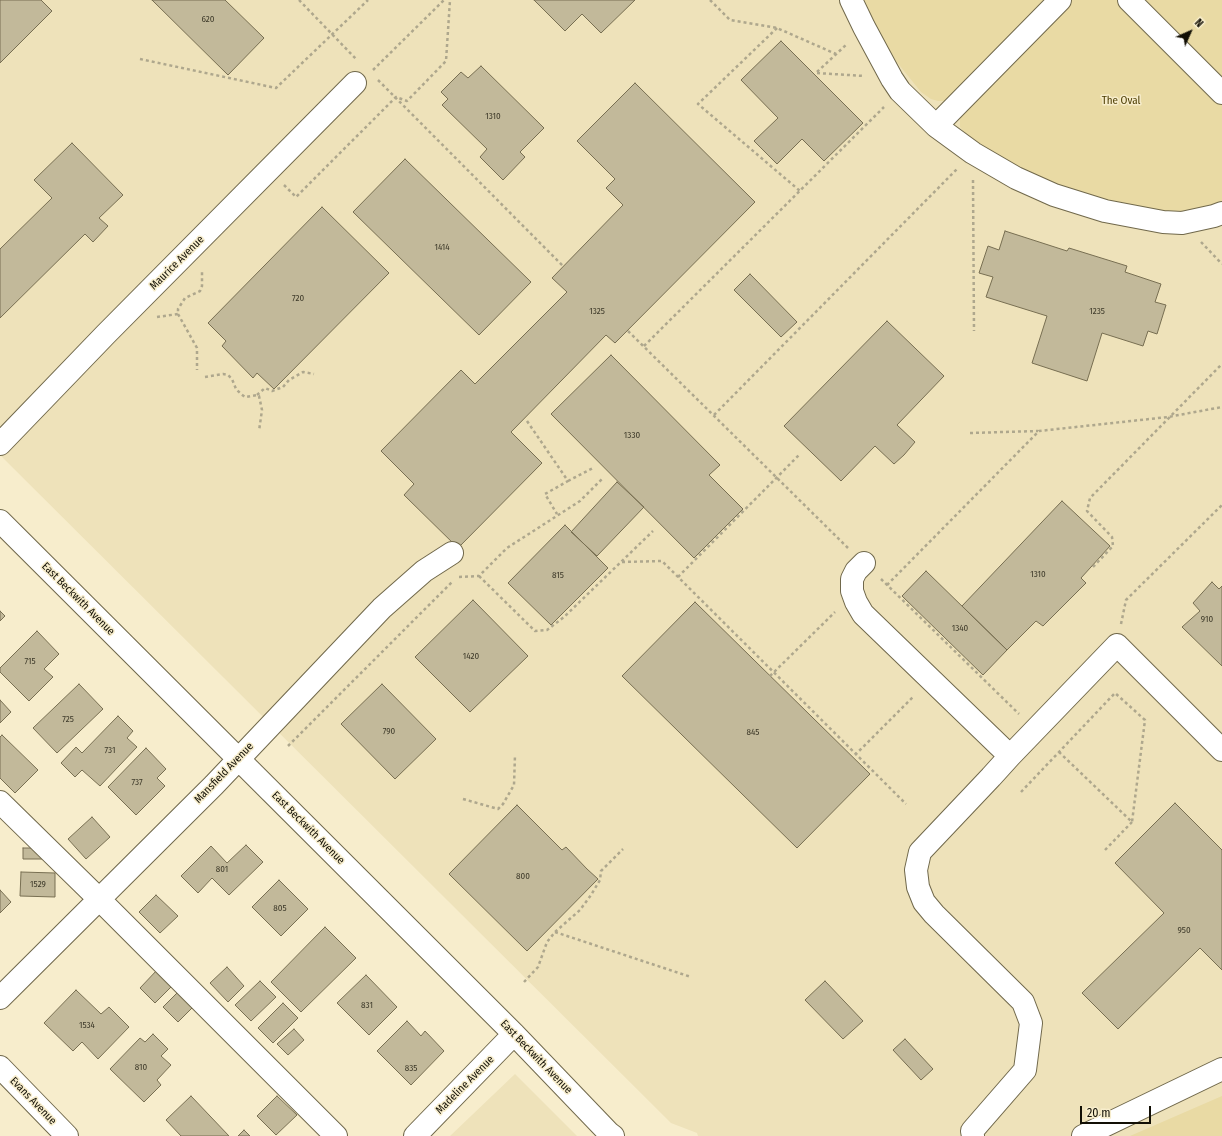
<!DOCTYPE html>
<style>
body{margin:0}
#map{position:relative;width:1222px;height:1136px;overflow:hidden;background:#f7edcc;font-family:"Fira Sans Condensed",sans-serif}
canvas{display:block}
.north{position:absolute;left:1170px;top:12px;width:40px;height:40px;-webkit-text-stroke:3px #f7edcc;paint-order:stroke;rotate:45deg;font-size:11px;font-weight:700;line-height:16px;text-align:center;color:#120f05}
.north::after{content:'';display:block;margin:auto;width:14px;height:18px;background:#120f05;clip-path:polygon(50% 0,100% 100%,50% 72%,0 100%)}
.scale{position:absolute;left:1080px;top:1106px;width:71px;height:18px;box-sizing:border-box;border:2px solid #120f05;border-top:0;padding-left:5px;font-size:12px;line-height:14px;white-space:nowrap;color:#120f05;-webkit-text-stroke:3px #f7edcc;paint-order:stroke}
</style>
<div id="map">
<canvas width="1222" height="1136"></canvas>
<div class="north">N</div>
<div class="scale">20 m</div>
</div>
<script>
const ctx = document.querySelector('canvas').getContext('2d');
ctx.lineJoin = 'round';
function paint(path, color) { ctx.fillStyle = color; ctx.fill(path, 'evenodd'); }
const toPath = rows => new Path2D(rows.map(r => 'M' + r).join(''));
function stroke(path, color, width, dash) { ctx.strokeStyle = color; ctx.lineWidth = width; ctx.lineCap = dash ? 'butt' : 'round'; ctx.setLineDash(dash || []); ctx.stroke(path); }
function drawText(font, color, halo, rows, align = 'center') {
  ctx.font = font + ' "Fira Sans Condensed",sans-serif'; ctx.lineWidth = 3; ctx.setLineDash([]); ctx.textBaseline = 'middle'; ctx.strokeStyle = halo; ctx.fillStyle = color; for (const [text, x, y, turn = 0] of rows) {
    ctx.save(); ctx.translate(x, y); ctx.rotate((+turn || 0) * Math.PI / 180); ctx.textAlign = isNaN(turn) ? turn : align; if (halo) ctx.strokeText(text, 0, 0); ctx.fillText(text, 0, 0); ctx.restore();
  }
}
paint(toPath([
 [0,0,1222,0,1222,1136,698,1136,697,1133,671,1123,0,455],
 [515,1074,577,1136,450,1136]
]), '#eee2ba');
paint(toPath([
 [862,0,1222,0,1222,203,1202,210,1166,213,1095,199,1019,170,970,139,960,127,960,113,948,101,938,101,931,99,921,92,896,61,871,20],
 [1222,1096,1222,1136,1130,1136]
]), '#e9daa4');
const building = toPath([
 [0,0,41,0,52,11,0,63,0,0],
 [152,0,225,0,264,38,228,75,152,0],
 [534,0,635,0,601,33,582,14,565,31,534,0],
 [781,41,863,123,824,161,802,139,777,164,754,141,778,118,741,80,781,41],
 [481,66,544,128,520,152,525,157,503,180,480,157,487,149,442,105,448,99,441,92,461,72,468,78,481,66],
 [635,83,755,202,615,343,606,335,511,432,542,463,458,548,404,495,414,484,381,451,461,370,475,384,567,292,552,278,623,205,606,188,615,179,577,141,635,83],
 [72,143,123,195,99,218,108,226,93,242,85,234,0,318,0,249,52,198,34,180,72,143],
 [405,159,531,282,479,335,353,212,405,159],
 [322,207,389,273,274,389,257,373,253,378,222,346,226,341,208,323,322,207],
 [1005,231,1067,251,1069,248,1127,266,1125,272,1161,284,1155,302,1166,305,1157,334,1148,331,1143,346,1102,333,1087,381,1032,363,1047,316,986,297,993,277,979,273,988,246,999,250,1005,231],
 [750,274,797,322,781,337,734,290,750,274],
 [887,321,944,376,897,425,915,442,904,455,894,464,875,446,841,481,784,426,887,321],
 [611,355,720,465,709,475,743,509,694,558,551,414,611,355],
 [617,482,644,507,597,556,571,532,617,482],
 [1062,501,1110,546,1081,578,1086,583,1043,626,1036,621,1007,650,962,606,1062,501],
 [565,525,608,568,551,625,508,583,565,525],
 [926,571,1007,650,983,675,902,596,926,571],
 [1212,582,1219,589,1222,586,1222,666,1182,627,1200,611,1193,603,1212,582],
 [473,600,528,656,470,712,415,657,473,600],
 [695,602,870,774,797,848,622,676,695,602],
 [0,611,5,616,0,621,0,611],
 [37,631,59,654,44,669,53,677,29,701,0,672,0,668,37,631],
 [79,684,103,709,57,753,33,728,79,684],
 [382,684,436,739,395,779,341,724,382,684],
 [0,700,11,712,0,723,0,700],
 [118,716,133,731,127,738,137,747,100,786,82,770,75,777,61,763,76,747,82,753,118,716],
 [2,735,38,770,15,793,0,778,0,737,2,735],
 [146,748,166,769,157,778,165,786,136,815,108,787,146,748],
 [1175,803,1222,850,1222,970,1200,948,1118,1029,1082,993,1164,913,1115,863,1175,803],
 [517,805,562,850,566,847,587,869,598,879,527,951,449,874,517,805],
 [92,817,110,837,86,859,68,839,92,817],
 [246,845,263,862,229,895,212,878,198,893,181,876,211,846,227,863,246,845],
 [23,848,41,848,42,859,23,859,23,848],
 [21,872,55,873,55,897,20,896,21,872],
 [279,880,308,909,281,936,252,907,279,880],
 [0,890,11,902,0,913,0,890],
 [156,895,178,916,160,933,139,912,156,895],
 [325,927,356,958,301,1012,271,982,325,927],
 [227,967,244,986,228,1002,210,983,227,967],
 [158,969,174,984,155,1003,140,988,158,969],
 [366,975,397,1007,369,1035,337,1003,366,975],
 [260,981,276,997,251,1021,235,1005,260,981],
 [825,981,863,1021,843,1039,805,1000,825,981],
 [181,989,196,1004,178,1022,163,1007,181,989],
 [76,990,101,1014,109,1007,129,1027,98,1059,82,1042,73,1051,44,1023,76,990],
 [283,1003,298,1018,273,1043,258,1028,283,1003],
 [407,1021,421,1036,425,1031,444,1051,411,1085,377,1051,407,1021],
 [294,1029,304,1040,288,1055,277,1044,294,1029],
 [153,1034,168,1049,161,1056,171,1065,157,1080,161,1085,144,1102,110,1069,140,1038,145,1042,153,1034],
 [905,1039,933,1069,921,1080,893,1050,905,1039],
 [191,1096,229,1136,181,1136,166,1120,191,1096],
 [277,1096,297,1115,276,1135,257,1116,277,1096],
 [244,1130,250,1136,238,1136,244,1130]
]);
paint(building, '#c2b99a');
stroke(building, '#786f52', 1);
const minor = toPath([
 [851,0,864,27,892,79,900,91,936,126,973,153,1016,178,1054,195,1105,211,1163,222,1182,223,1214,216,1222,213],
 [1129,0,1222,93],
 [936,126,1060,0],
 [0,444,106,334,355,83],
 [0,521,514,1034,609,1133,613,1136],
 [864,563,856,571,852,579,852,591,856,602,863,614,1010,756,991,777,920,852,916,870,918,887,924,902,934,914,1023,1002,1031,1023,1025,1070,972,1131,973,1136],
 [1010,756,1117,645,1222,750],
 [0,802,99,899,336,1136],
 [0,998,214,785,382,608,424,571,452,553],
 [0,1067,67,1136],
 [415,1136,514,1034],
 [1083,1136,1222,1069]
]);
stroke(minor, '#70684b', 24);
stroke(toPath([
 [299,0,357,60],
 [710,0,730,20,777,28,836,54],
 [777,28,698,104,800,191],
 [140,59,276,88,368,0],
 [373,70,444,0],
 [817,72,847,44],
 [817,73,864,76],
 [378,80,563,266],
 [973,180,974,331],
 [284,185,296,197,396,97,407,101,446,61,450,0],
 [1201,242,1222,264],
 [178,314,197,348,197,370],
 [157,317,178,314,178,309,185,298,200,291,202,286,202,271],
 [628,331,848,548],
 [644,346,884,107],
 [205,377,223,374,228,375,232,379,236,389,241,394,245,397,257,395,259,396,262,410,259,431],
 [257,395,265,388,272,391,283,387,289,380,303,372,314,374],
 [714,415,957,169],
 [527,421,568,481,545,494,557,514],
 [970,433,1038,431],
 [568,481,593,468],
 [622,562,662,561,906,804],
 [1093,567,1113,546,1112,537,1087,511,1090,498,1222,364],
 [479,576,535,631,547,630,564,617,653,531],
 [459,577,479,576,507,548,580,501,603,478],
 [678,577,799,455],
 [881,579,1019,714],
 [887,585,1039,431,1168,417,1222,407],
 [1121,624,1126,600,1222,505],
 [770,676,835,612],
 [288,746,452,582],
 [855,755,914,696],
 [1021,792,1059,752,1115,693,1145,720,1132,822,1059,752],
 [463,799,498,809,503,804,514,785,515,755],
 [1105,850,1132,822],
 [555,932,691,977],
 [524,982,538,967,547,942,555,932,580,910,591,895,600,880,601,871,623,849]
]), '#aea78d', 2.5, [3, 3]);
stroke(minor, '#fff', 22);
drawText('9px', '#3e3a2a', null, [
 ["620",208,19],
 ["1310",493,116],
 ["1414",442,247],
 ["720",298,298],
 ["1325",597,311],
 ["1235",1097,311],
 ["1330",632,435],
 ["1310",1038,574],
 ["815",558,575],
 ["910",1207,619],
 ["1340",960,628],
 ["1420",471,656],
 ["715",30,661],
 ["725",68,719],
 ["790",389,731],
 ["845",753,732],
 ["731",110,750],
 ["737",137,782],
 ["801",222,869],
 ["800",523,876],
 ["1529",38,884],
 ["805",280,908],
 ["950",1184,930],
 ["831",367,1005],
 ["1534",87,1025],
 ["810",141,1067],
 ["835",411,1068]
]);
drawText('11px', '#4b3c00', '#f7edcc', [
 ["The Oval",1121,101]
]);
drawText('11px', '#120f05', '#f7edcc', [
 ["Maurice Avenue",177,263,-45],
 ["East Beckwith Avenue",78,599,45],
 ["Mansfield Avenue",224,773,-46],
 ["East Beckwith Avenue",308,828,45],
 ["East Beckwith Avenue",536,1057,46],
 ["Madeline Avenue",465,1085,-45],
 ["Evans Avenue",33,1101,46]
]);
</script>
